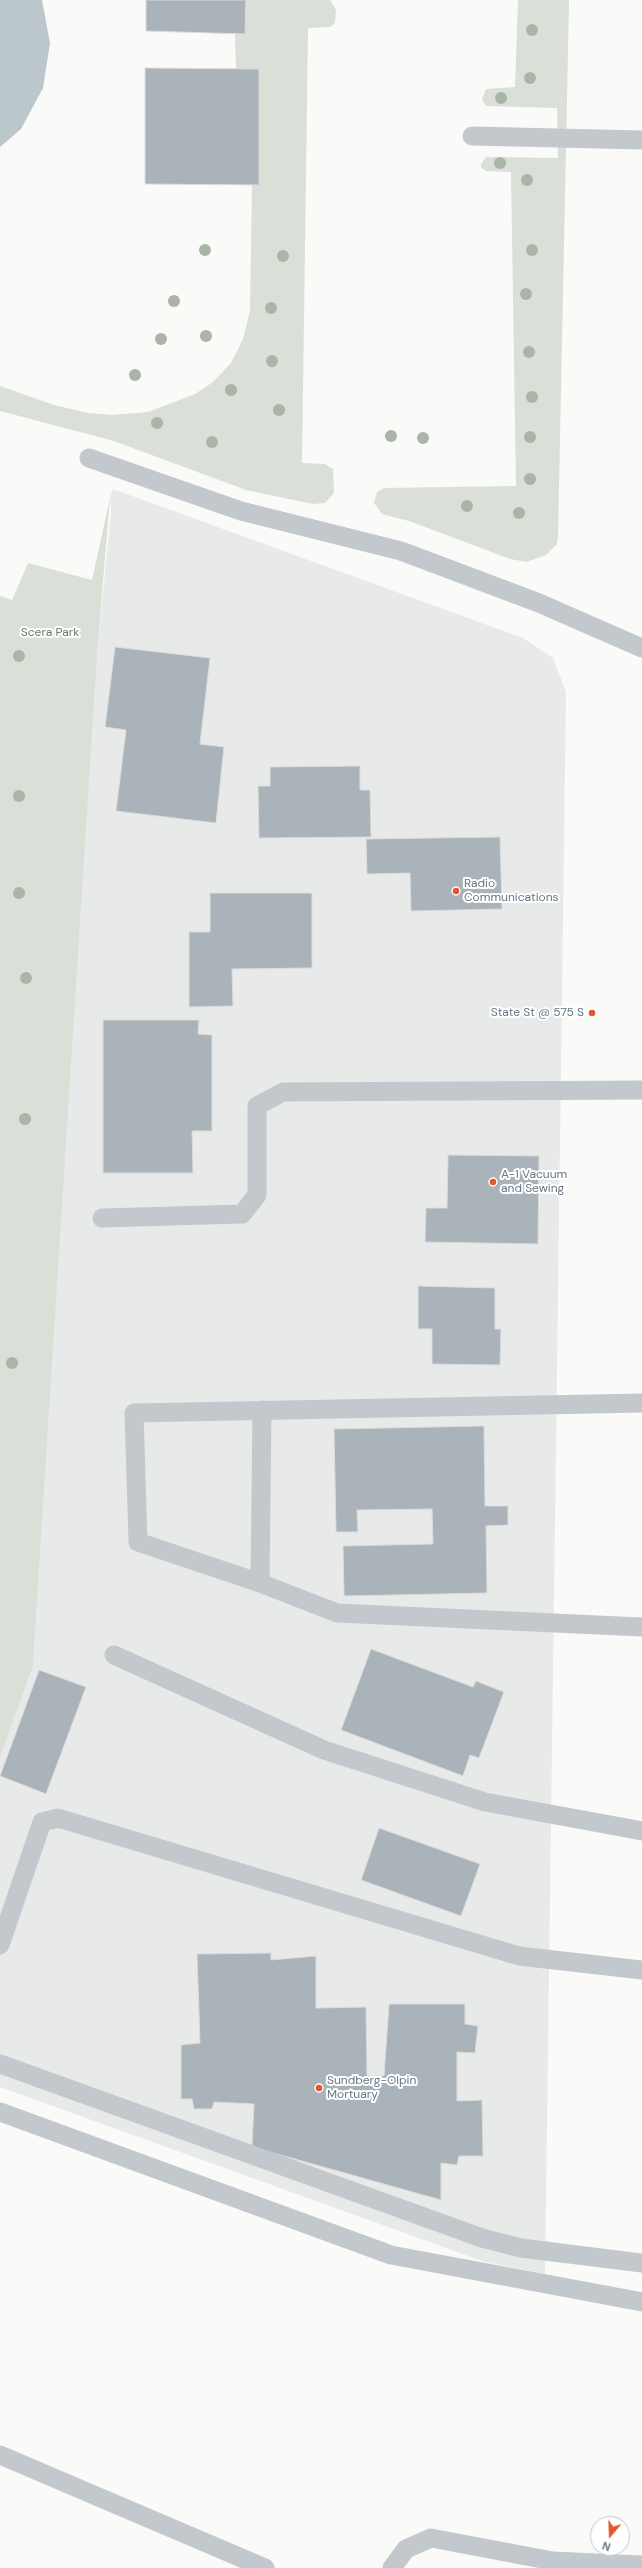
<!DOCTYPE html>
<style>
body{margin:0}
#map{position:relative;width:642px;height:2568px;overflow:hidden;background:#fafaf8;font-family:"DM Sans",sans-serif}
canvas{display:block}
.north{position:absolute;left:590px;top:2516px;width:40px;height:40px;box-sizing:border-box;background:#fff;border:1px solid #c1c8cd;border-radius:50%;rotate:199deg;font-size:11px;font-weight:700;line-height:16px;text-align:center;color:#657683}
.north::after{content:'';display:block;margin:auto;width:14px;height:18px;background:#e4572e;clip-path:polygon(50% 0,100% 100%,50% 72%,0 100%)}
</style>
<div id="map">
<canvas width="642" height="2568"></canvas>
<div class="north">N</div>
</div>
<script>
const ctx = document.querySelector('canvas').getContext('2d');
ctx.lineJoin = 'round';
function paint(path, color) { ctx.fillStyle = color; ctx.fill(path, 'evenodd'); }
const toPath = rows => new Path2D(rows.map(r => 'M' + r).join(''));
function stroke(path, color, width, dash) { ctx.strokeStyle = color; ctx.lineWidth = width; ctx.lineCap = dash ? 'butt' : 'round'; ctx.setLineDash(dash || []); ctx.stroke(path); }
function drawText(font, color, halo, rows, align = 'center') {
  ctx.font = font + ' "DM Sans",sans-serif'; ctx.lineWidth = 4; ctx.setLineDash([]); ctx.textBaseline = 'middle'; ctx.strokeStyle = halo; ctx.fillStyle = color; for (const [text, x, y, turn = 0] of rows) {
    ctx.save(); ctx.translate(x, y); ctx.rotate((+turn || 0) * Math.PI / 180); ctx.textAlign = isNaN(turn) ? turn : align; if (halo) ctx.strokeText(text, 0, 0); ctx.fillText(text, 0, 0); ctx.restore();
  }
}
paint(toPath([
 [113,489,523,638,553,658,566,692,545,2274,485,2262,0,2087,0,1757,33,1666,98,642,111,513,110,498]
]), '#e8e9e9');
paint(toPath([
 [246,0,330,0,336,10,335,22,331,27,308,28,302,463,325,464,333,469,334,493,325,503,313,504,246,490,114,441,0,411,0,386,54,405,88,413,112,415,148,412,195,394,213,382,231,363,243,339,250,311,252,185,259,185,259,69,236,69,235,34,245,33],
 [518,0,569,0,558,536,557,544,546,555,527,562,510,559,409,521,382,514,374,503,377,492,384,488,516,486,511,172,486,171,481,168,481,164,486,157,558,158,557,108,486,106,482,99,486,89,515,87],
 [110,498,98,642,33,1666,0,1757,0,596,12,600,28,563,92,580]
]), '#dadfd7');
paint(toPath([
 [0,0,42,0,50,43,43,88,21,129,0,147]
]), '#bbc7cb');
const building = toPath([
 [146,0,246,0,245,34,146,31,146,0],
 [145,68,259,69,259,185,145,184,145,68],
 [115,647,210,658,200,744,224,747,216,823,116,811,126,730,105,727,115,647],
 [360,766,360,790,370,790,371,837,259,838,258,786,270,786,270,767,360,766],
 [500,837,502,909,411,911,410,873,367,874,366,839,500,837],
 [210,893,312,893,312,968,232,969,233,1006,189,1007,189,932,210,932,210,893],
 [103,1020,199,1020,198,1034,212,1035,212,1131,192,1131,193,1173,103,1173,103,1020],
 [448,1155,539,1156,538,1244,425,1242,426,1208,447,1208,448,1155],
 [418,1286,495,1288,495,1329,501,1329,500,1365,432,1364,432,1329,418,1329,418,1286],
 [484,1426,485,1506,508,1506,508,1525,486,1526,487,1593,344,1596,343,1546,433,1544,432,1509,357,1510,358,1532,336,1532,334,1429,484,1426],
 [371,1649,473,1687,476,1681,504,1692,479,1758,470,1755,463,1776,341,1730,371,1649],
 [39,1670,86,1687,46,1794,0,1776,39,1670],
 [379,1828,480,1864,461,1916,361,1880,379,1828],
 [271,1953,271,1960,316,1956,316,2008,366,2007,367,2076,384,2076,389,2004,465,2004,465,2024,478,2026,475,2053,457,2052,457,2101,482,2100,483,2156,459,2156,457,2165,441,2163,441,2200,252,2147,254,2104,214,2102,212,2109,194,2109,192,2099,181,2099,181,2045,200,2043,197,1954,271,1953]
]);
paint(building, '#aab3b9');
stroke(building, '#dcdcda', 1);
stroke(toPath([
 [472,136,642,140],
 [89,458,241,511,401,551,539,603,642,648],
 [102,1218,242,1214,257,1195,257,1106,283,1092,642,1090],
 [642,1403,134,1413,138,1542,260,1583,337,1613,642,1627],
 [260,1583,262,1410],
 [114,1655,324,1750,485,1802,642,1831],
 [0,1945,42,1822,58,1818,519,1956,642,1970],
 [0,2064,482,2238,521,2248,642,2263],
 [0,2112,391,2255,642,2302],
 [0,2455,265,2568],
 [392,2568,406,2549,431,2538,553,2561,642,2565]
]), '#c3c8cc', 19);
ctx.fillStyle = '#aab4a7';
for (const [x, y] of [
 [532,30],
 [530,78],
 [501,98],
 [500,163],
 [527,180],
 [205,250],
 [532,250],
 [283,256],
 [526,294],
 [174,301],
 [271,308],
 [206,336],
 [161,339],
 [529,352],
 [272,361],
 [135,375],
 [231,390],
 [532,397],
 [279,410],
 [157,423],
 [391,436],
 [530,437],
 [423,438],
 [212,442],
 [530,479],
 [467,506],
 [519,513],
 [19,656],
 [19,796],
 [19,893],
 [26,978],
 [25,1119],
 [12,1363]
]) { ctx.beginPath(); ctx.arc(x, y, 6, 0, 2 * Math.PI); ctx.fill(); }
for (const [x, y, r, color] of [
 [456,891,4,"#e4572e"],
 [592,1013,4,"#e4572e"],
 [493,1182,4,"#e4572e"],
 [319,2088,4,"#e4572e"]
]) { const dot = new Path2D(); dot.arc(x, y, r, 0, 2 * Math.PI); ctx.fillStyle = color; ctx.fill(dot); stroke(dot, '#fff', 1.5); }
drawText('12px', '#687a64', '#fff', [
 ["Scera Park",50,633]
]);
drawText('12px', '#657683', '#fff', [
 ["Radio",464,884],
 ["Communications",464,898],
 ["State St @ 575 S",584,1013,"right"],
 ["A-1 Vacuum",501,1175],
 ["and Sewing",501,1189],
 ["Sundberg-Olpin",327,2081],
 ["Mortuary",327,2095]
], 'left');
</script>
